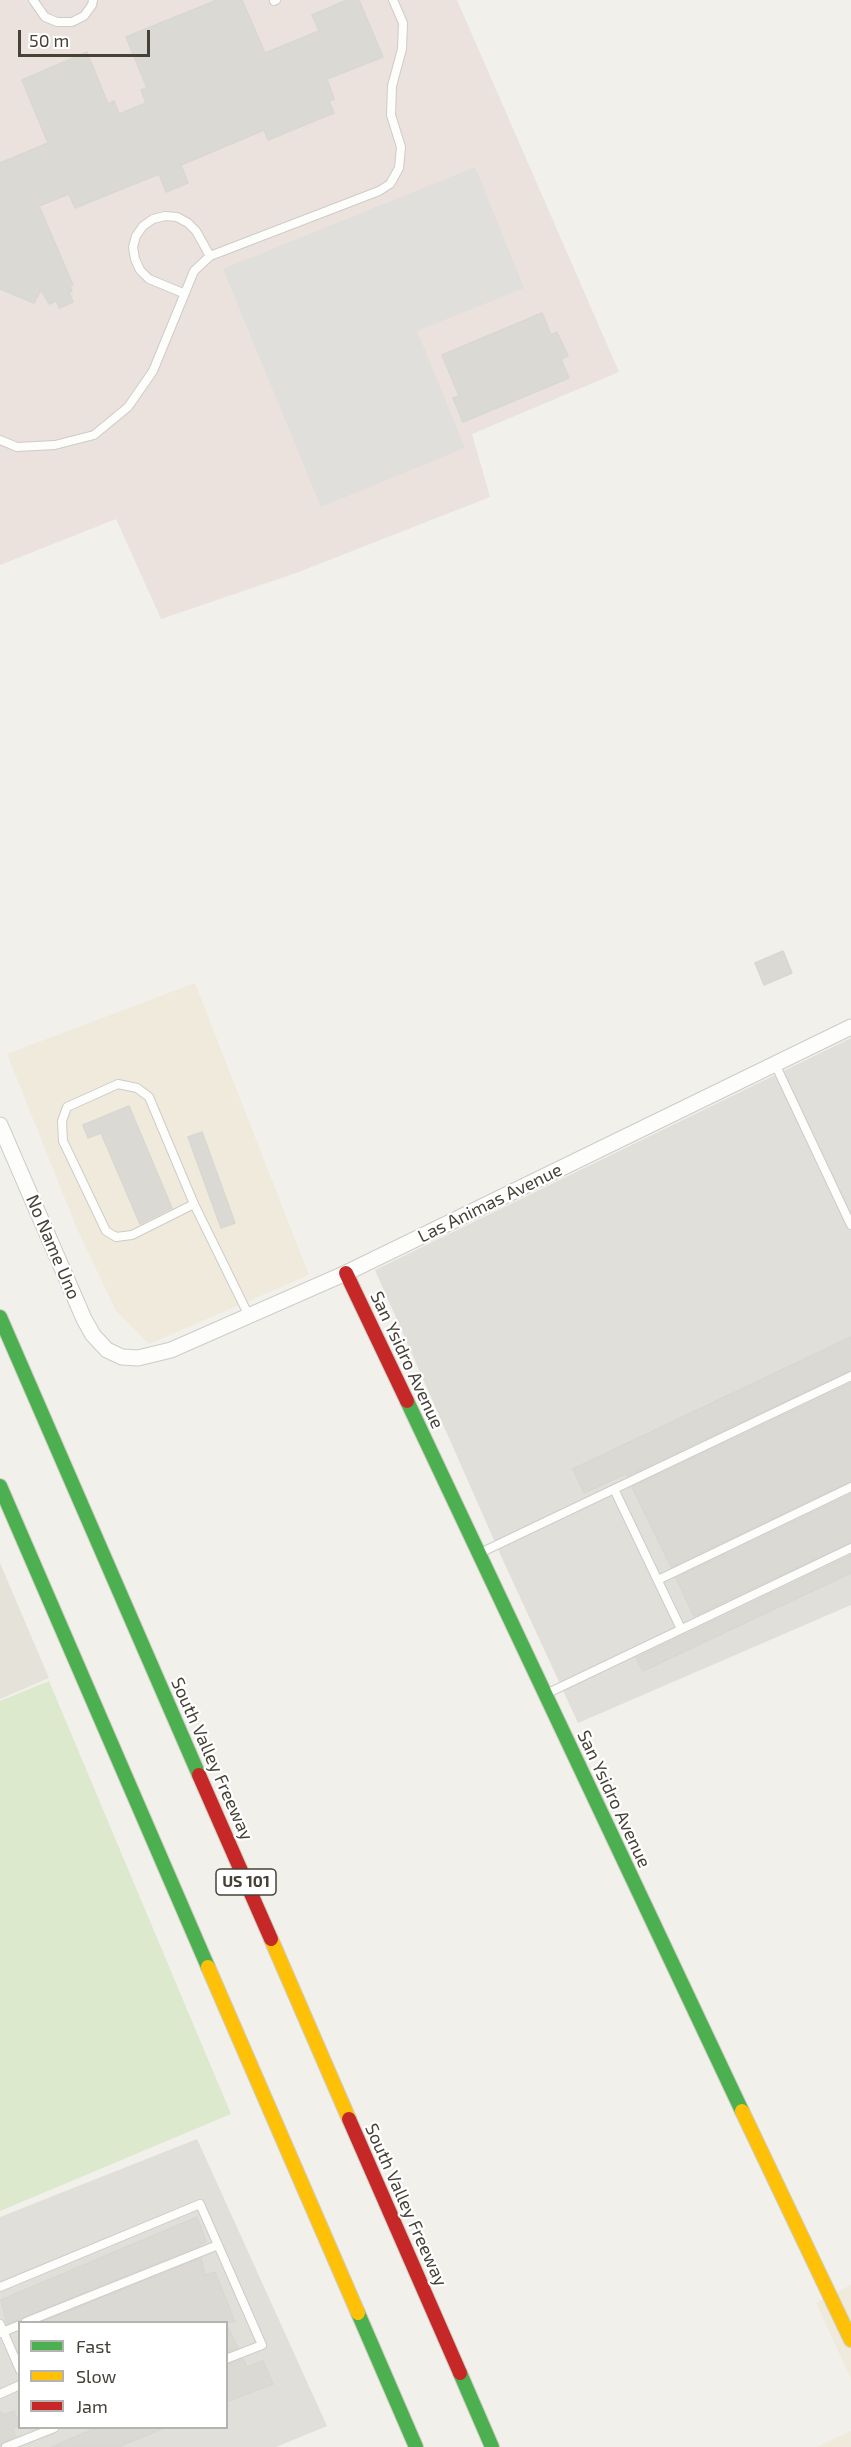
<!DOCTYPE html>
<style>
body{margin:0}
#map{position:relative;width:851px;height:2447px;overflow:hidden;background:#f1f0eb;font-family:"Exo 2",sans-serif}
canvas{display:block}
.legend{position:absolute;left:18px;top:2321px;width:210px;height:108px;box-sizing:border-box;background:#fff;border:2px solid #b5b3af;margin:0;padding:8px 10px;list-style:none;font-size:18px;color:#474238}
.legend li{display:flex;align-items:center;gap:12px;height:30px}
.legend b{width:30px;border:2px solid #b5b3af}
.scale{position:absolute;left:18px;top:30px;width:132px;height:27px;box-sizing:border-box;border:3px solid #474238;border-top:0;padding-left:8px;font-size:18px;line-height:21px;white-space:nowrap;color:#474238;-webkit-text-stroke:4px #fff;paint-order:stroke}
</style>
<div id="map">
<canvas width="851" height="2447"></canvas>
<ul class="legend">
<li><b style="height:8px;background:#4caf50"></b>Fast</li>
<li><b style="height:8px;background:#ffc107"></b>Slow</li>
<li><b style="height:8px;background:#c62828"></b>Jam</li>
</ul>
<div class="scale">50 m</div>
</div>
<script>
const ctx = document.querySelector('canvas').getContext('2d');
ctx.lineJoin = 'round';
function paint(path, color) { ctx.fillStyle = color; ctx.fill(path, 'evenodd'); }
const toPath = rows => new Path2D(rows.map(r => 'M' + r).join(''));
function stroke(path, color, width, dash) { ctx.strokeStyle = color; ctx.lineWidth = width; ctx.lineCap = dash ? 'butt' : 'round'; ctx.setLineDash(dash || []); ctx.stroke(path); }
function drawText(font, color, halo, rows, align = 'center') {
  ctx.font = font + ' "Exo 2",sans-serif'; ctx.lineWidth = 4.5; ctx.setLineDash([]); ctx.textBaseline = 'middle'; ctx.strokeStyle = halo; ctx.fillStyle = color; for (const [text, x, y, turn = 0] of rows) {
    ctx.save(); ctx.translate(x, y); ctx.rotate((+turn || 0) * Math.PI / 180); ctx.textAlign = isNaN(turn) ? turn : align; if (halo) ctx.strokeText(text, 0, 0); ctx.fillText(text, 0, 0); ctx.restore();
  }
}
paint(toPath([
 [0,1563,49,1678,0,1699]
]), '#e5e2da');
paint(toPath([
 [195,983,309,1275,149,1344,116,1311,77,1229,7,1054],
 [851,2285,851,2379,816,2303],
 [851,2431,851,2447,817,2447]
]), '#efeadc');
paint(toPath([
 [851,1038,851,1605,578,1723,501,1556,375,1270],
 [197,2139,327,2426,276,2447,0,2447,0,2217],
 [20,2322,226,2322,226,2428,20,2428]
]), '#e1dfda');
paint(toPath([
 [0,0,457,0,619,372,472,434,490,497,296,573,161,619,116,519,0,565]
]), '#ebe1dd');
paint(toPath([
 [49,1681,231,2114,0,2211,0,1701]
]), '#dce9cd');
paint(toPath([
 [475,167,524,288,417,331,465,448,321,507,223,269]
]), '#e0dfdc');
const building = toPath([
 [217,0,242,0,265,53,319,31,312,15,347,0,359,0,383,57,327,79,334,99,329,101,334,113,268,140,264,130,181,165,188,183,166,192,159,174,75,208,69,194,39,206,73,285,70,286,72,291,69,292,73,302,59,308,57,301,49,304,41,290,34,303,0,289,0,163,48,143,22,80,87,52,108,104,114,101,119,114,146,103,141,90,147,88,126,37,217,0],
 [542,313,551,335,557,332,568,356,561,359,569,378,463,422,453,398,459,396,442,355,542,313],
 [783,951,792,973,764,985,755,963,783,951],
 [129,1106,172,1208,140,1224,101,1133,88,1138,83,1125,129,1106],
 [202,1132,235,1223,221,1228,188,1137,202,1132],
 [851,1337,851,1370,627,1476,625,1474,584,1493,573,1469,851,1337],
 [851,1383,851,1481,671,1567,632,1487,851,1383],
 [851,1494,851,1542,694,1616,676,1578,851,1494],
 [851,1555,851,1573,643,1671,636,1658,851,1555],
 [197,2217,206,2241,199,2246,7,2324,1,2300,197,2217],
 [201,2258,205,2275,215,2272,235,2322,41,2322,201,2258],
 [226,2324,238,2348,226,2352,226,2324],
 [243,2359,247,2367,263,2361,273,2384,226,2402,226,2365,243,2359],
 [0,2411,3,2415,14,2411,20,2425,12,2429,16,2436,3,2442,0,2447,0,2411],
 [98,2427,164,2427,164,2428,118,2447,52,2447,98,2427]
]);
paint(building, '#dbd9d4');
stroke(building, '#d9d7d1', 1.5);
const lane = toPath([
 [33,0,45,17,57,22,72,22,84,16,92,5,93,0],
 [274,1,276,0],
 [183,293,149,279,140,270,135,259,133,247,136,236,143,226,153,219,165,216,177,217,188,223,196,231,210,256],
 [0,440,17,447,55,445,94,435,128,407,153,371,194,271,210,256,379,191,390,184,399,168,401,147,391,115,392,86,402,49,403,23,393,0],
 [775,1064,851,1225],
 [194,1204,132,1235,116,1237,106,1231,63,1141,62,1121,67,1107,118,1084,137,1088,149,1097,194,1204,249,1316],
 [614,1489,681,1629],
 [480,1553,851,1376],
 [658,1580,851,1487],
 [546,1694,851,1548],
 [0,2287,200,2204,262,2345,226,2359],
 [26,2322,218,2245],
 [0,2324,20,2370],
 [0,2333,20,2325],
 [0,2394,20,2385],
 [6,2447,54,2428]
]);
const street = toPath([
 [0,1125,84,1319,93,1335,107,1350,122,1357,138,1358,171,1350,346,1273,851,1027]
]);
const fast = toPath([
 [0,1317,199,1775],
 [407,1401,742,2111],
 [0,1486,208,1967],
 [358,2313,416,2447],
 [460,2373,492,2447]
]);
const slow = toPath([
 [271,1939,349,2119],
 [208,1967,358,2313],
 [742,2111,851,2340]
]);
const jam = toPath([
 [346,1273,407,1401],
 [199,1775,271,1939],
 [349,2119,460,2373]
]);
stroke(lane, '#cdccc7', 10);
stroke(street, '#cdccc7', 17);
stroke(fast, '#cfcdc3', 16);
stroke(slow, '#cfcdc3', 16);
stroke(jam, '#cfcdc3', 16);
stroke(lane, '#fdfdfc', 8);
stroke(street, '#fdfdfc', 15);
stroke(fast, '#4caf50', 14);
stroke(slow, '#ffc107', 14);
stroke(jam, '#c62828', 14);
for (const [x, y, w] of [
 [246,1882,60]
]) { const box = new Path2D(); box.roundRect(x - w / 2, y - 13, w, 26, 4.5); ctx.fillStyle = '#fff'; ctx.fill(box); stroke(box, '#474238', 1.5); }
drawText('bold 16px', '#474238', null, [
 ["US 101",246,1882]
]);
drawText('18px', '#474238', '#fff', [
 ["Las Animas Avenue",490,1203,-26],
 ["No Name Uno",53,1247,67],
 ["San Ysidro Avenue",407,1360,65],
 ["South Valley Freeway",212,1759,66],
 ["San Ysidro Avenue",614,1799,65],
 ["South Valley Freeway",406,2205,66]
]);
</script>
